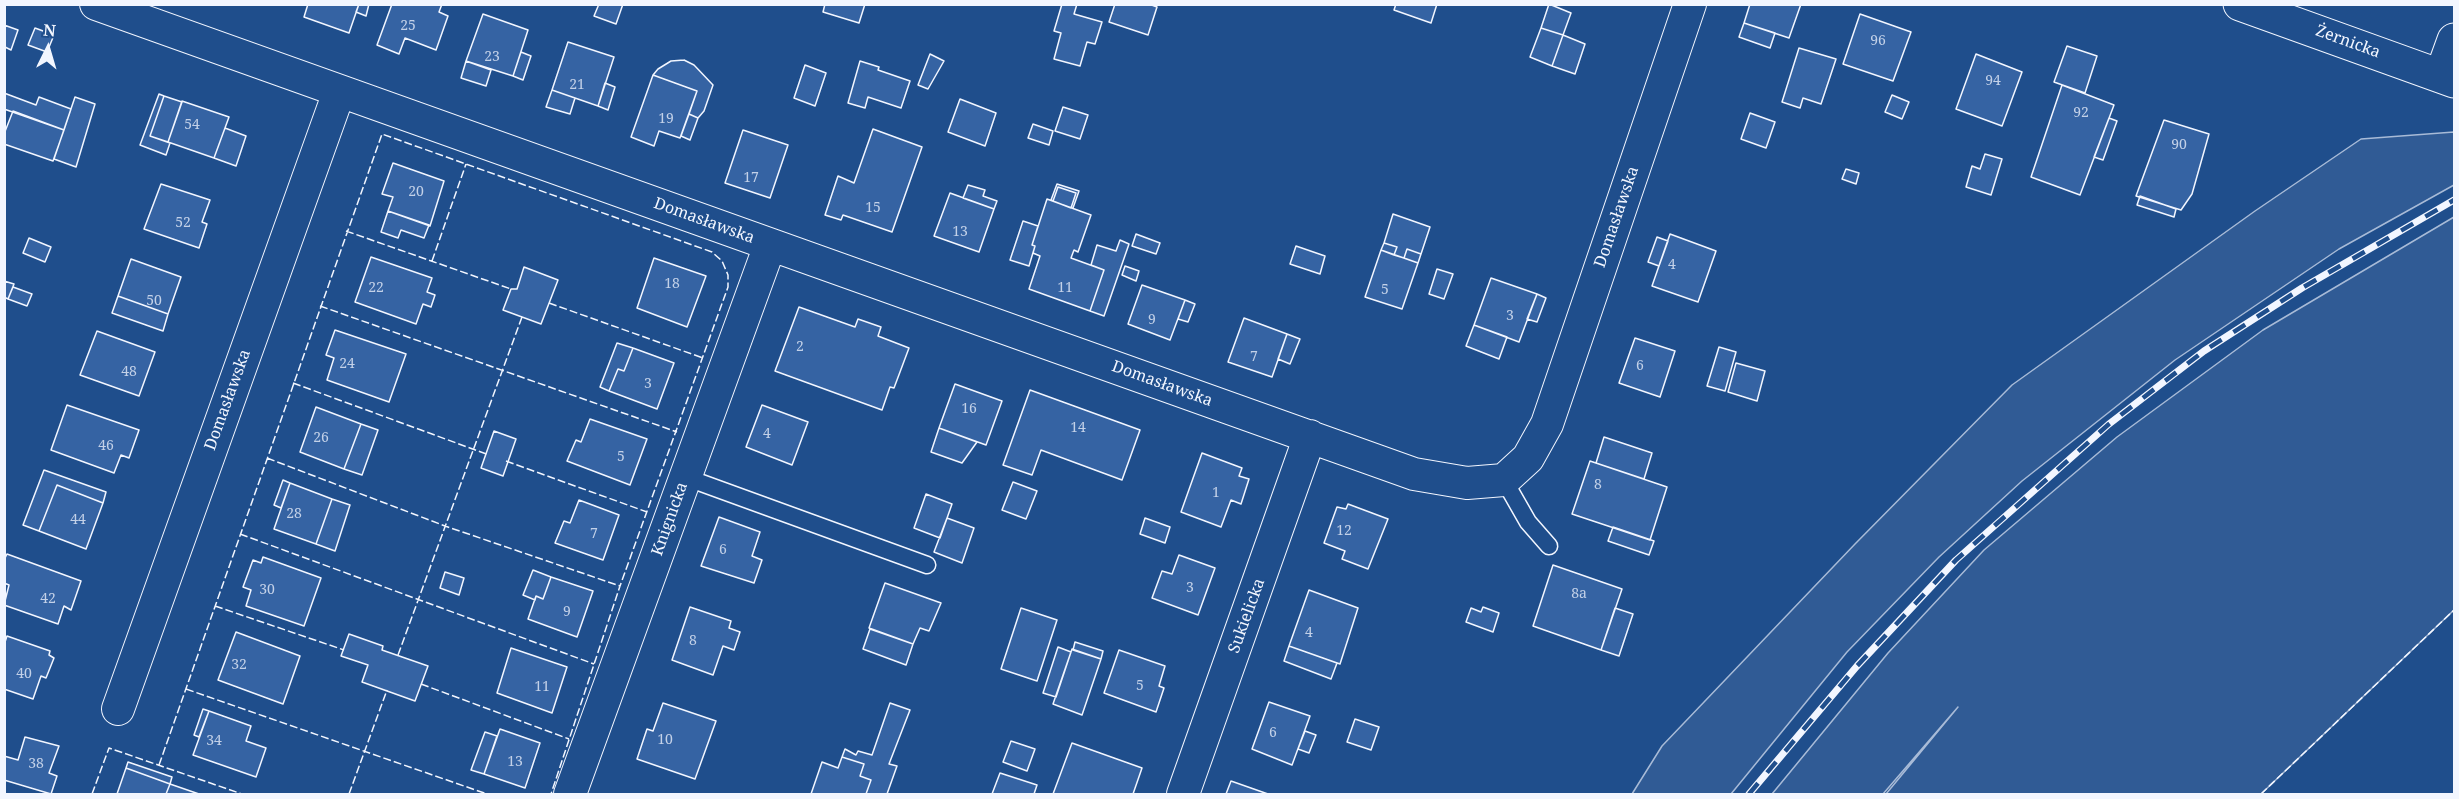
<!DOCTYPE html>
<meta charset="utf-8">
<style>
body{margin:0}
#map{position:relative;width:2459px;height:799px;overflow:hidden;background:#1f4e8c;font-family:"Noto Serif",serif}
canvas{display:block}
.frame{position:absolute;inset:0;border:6px solid #f2f6ff;pointer-events:none}
.north{position:absolute;left:18px;top:18px;width:60px;height:60px;-webkit-text-stroke:4px #1f4e8c;paint-order:stroke;rotate:5deg;font-size:16px;font-weight:700;line-height:24px;text-align:center;color:#f2f6ff}
.north::after{content:'';display:block;margin:auto;width:21px;height:27px;background:#f2f6ff;clip-path:polygon(50% 0,100% 100%,50% 72%,0 100%)}
</style>
<div id="map">
<canvas width="2459" height="799"></canvas>
<div class="frame"></div>
<div class="north">N</div>
</div>
<script>
const ctx = document.querySelector('canvas').getContext('2d');
ctx.lineJoin = 'round';
function paint(path, color) { ctx.fillStyle = color; ctx.fill(path, 'evenodd'); }
const toPath = rows => new Path2D(rows.map(r => 'M' + r).join(''));
function stroke(path, color, width, dash) { ctx.strokeStyle = color; ctx.lineWidth = width; ctx.lineCap = dash ? 'butt' : 'round'; ctx.setLineDash(dash || []); ctx.stroke(path); }
function drawText(font, color, halo, rows, align = 'center') {
  ctx.font = font + ' "Noto Serif",serif'; ctx.lineWidth = 4.5; ctx.setLineDash([]); ctx.textBaseline = 'middle'; ctx.strokeStyle = halo; ctx.fillStyle = color; for (const [text, x, y, turn = 0] of rows) {
    ctx.save(); ctx.translate(x, y); ctx.rotate((+turn || 0) * Math.PI / 180); ctx.textAlign = isNaN(turn) ? turn : align; if (halo) ctx.strokeText(text, 0, 0); ctx.fillText(text, 0, 0); ctx.restore();
  }
}
const built = toPath([
 [2454,132,2454,185,2339,249,2175,360,2022,481,1939,557,1847,652,1731,794,1632,794,1662,746,1855,544,2012,385,2255,211,2361,139,2454,132],
 [2454,217,2454,610,2261,794,1886,794,1958,707,1883,794,1772,794,1888,653,1984,550,2117,437,2263,330,2454,217]
]);
paint(built, '#305b95');
stroke(built, '#a8bbd7', 1.5);
const building = toPath([
 [308,4,359,4,349,33,304,17,308,4],
 [359,4,369,4,366,16,356,12,359,4],
 [392,4,442,4,439,12,448,16,436,50,405,38,399,54,377,45,392,4],
 [599,4,623,4,616,24,594,16,599,4],
 [825,4,865,4,859,23,823,12,825,4],
 [1062,4,1077,4,1074,14,1102,22,1095,44,1087,42,1080,66,1054,59,1061,33,1054,31,1062,4],
 [1115,4,1149,4,1157,7,1148,35,1109,22,1115,4],
 [1396,4,1437,4,1431,23,1394,10,1396,4],
 [1549,4,1571,13,1563,35,1541,28,1549,4],
 [1750,4,1801,4,1789,38,1744,23,1750,4],
 [483,14,528,30,513,76,466,61,483,14],
 [1860,14,1911,32,1893,81,1843,64,1860,14],
 [1744,23,1775,33,1770,48,1739,37,1744,23],
 [4,25,18,30,11,50,5,47,4,50,4,25],
 [35,28,54,35,47,52,28,45,35,28],
 [1541,28,1563,35,1552,66,1530,57,1541,28],
 [1563,35,1585,44,1575,74,1552,66,1563,35],
 [568,42,614,57,598,106,552,90,568,42],
 [2067,46,2097,56,2085,93,2054,82,2067,46],
 [1799,48,1836,59,1821,104,1803,98,1800,108,1782,102,1799,48],
 [521,52,531,56,523,80,513,76,521,52],
 [930,54,944,61,928,89,918,85,930,54],
 [1976,54,2022,72,2002,126,1956,109,1976,54],
 [684,60,694,65,713,85,704,111,698,118,689,114,697,91,653,75,658,69,671,61,684,60],
 [466,61,491,70,486,86,461,78,466,61],
 [860,61,879,67,878,70,910,81,901,108,868,97,865,108,848,103,860,61],
 [805,65,826,73,815,106,794,98,805,65],
 [653,75,697,91,680,138,659,131,654,146,631,137,653,75],
 [605,83,615,87,608,110,598,106,605,83],
 [2062,85,2114,105,2080,195,2031,177,2062,85],
 [552,90,575,98,570,114,546,107,552,90],
 [4,93,36,105,39,97,71,109,64,130,4,109,4,93],
 [159,94,164,96,150,136,170,143,166,155,140,145,159,94],
 [1892,95,1909,102,1902,119,1885,112,1892,95],
 [164,96,182,102,168,142,150,136,164,96],
 [75,97,95,104,76,167,54,159,75,97],
 [960,99,996,113,985,146,948,132,960,99],
 [182,101,229,117,214,158,168,142,182,101],
 [1063,107,1088,115,1080,139,1055,131,1063,107],
 [13,111,64,130,53,161,4,144,4,134,13,111],
 [1750,113,1775,122,1766,148,1741,139,1750,113],
 [689,114,698,118,690,140,681,136,689,114],
 [2109,118,2117,121,2103,160,2094,157,2109,118],
 [2164,120,2209,134,2192,194,2181,210,2136,196,2164,120],
 [1033,124,1053,131,1049,145,1028,138,1033,124],
 [225,128,246,136,236,166,214,158,225,128],
 [873,129,922,147,892,232,843,215,841,220,825,215,838,176,854,183,873,129],
 [743,130,788,145,770,198,725,183,743,130],
 [1985,154,2002,159,1991,195,1966,187,1972,166,1980,169,1985,154],
 [393,163,444,181,430,226,388,211,393,197,382,194,393,163],
 [1846,169,1859,173,1856,184,1842,179,1846,169],
 [161,184,210,200,202,222,207,224,199,248,144,229,161,184],
 [1057,184,1079,191,1073,208,1071,208,1076,193,1058,187,1053,201,1051,200,1057,184],
 [968,185,985,190,983,196,997,201,994,209,963,198,968,185],
 [1058,187,1076,193,1071,208,1053,201,1058,187],
 [950,193,994,209,979,252,934,236,950,193],
 [2140,196,2176,209,2174,217,2137,205,2140,196],
 [1047,199,1091,215,1078,252,1074,250,1071,258,1104,270,1090,311,1029,289,1040,256,1033,253,1035,246,1032,245,1047,199],
 [388,211,429,225,424,238,401,230,398,238,381,232,388,211],
 [1393,214,1430,227,1421,254,1407,249,1404,258,1394,255,1397,247,1384,243,1393,214],
 [1023,221,1038,226,1032,245,1035,246,1029,266,1010,260,1023,221],
 [1136,234,1160,243,1156,254,1132,246,1136,234],
 [1670,234,1716,251,1698,302,1652,286,1670,234],
 [1657,237,1668,241,1659,266,1648,262,1657,237],
 [29,238,51,247,45,262,23,253,29,238],
 [1120,240,1129,244,1104,316,1090,311,1104,270,1091,265,1097,245,1116,251,1120,240],
 [1384,243,1397,247,1394,255,1381,250,1384,243],
 [1296,246,1325,256,1320,274,1290,264,1296,246],
 [1407,249,1421,254,1418,263,1404,258,1407,249],
 [1381,250,1418,263,1402,309,1365,297,1381,250],
 [371,257,432,278,427,292,435,295,431,307,423,304,416,324,355,302,371,257],
 [654,258,706,276,687,327,637,308,654,258],
 [131,259,181,277,168,314,118,296,131,259],
 [1125,266,1139,271,1136,281,1122,275,1125,266],
 [524,267,558,280,541,324,503,310,511,289,517,289,524,267],
 [1437,269,1453,274,1444,299,1429,294,1437,269],
 [1491,278,1537,294,1519,342,1474,325,1491,278],
 [4,281,14,284,8,299,4,297,4,281],
 [1142,285,1185,300,1170,340,1128,324,1142,285],
 [13,287,32,294,27,306,8,299,13,287],
 [1537,294,1546,298,1537,322,1527,319,1537,294],
 [118,296,168,314,163,331,112,313,118,296],
 [1185,300,1195,304,1188,322,1178,319,1185,300],
 [799,307,855,327,858,319,881,327,878,336,909,348,894,388,890,387,882,410,775,371,799,307],
 [1244,318,1287,334,1272,377,1228,362,1244,318],
 [1474,325,1507,337,1499,359,1466,346,1474,325],
 [335,330,406,354,389,402,327,380,334,358,326,355,335,330],
 [97,331,155,352,139,396,80,375,97,331],
 [1287,334,1300,339,1290,364,1278,359,1287,334],
 [1635,338,1675,351,1660,397,1619,383,1635,338],
 [617,343,633,348,624,371,618,369,609,391,600,387,617,343],
 [1719,347,1736,352,1725,391,1707,386,1719,347],
 [633,348,674,363,657,409,609,391,618,369,624,371,633,348],
 [1736,363,1765,371,1757,401,1728,392,1736,363],
 [955,384,1002,401,986,445,939,428,955,384],
 [1030,390,1140,430,1122,480,1041,450,1032,475,1003,465,1030,390],
 [67,405,139,430,129,458,121,455,114,473,51,450,67,405],
 [762,405,808,422,792,465,746,447,762,405],
 [316,407,361,424,344,469,300,452,316,407],
 [590,419,647,439,630,485,567,461,576,440,581,442,590,419],
 [361,424,378,430,362,475,344,469,361,424],
 [939,428,977,442,962,463,931,452,939,428],
 [494,431,516,439,503,476,481,468,494,431],
 [1604,437,1652,453,1644,479,1596,463,1604,437],
 [1202,453,1242,468,1239,476,1249,479,1241,504,1231,500,1221,527,1181,512,1202,453],
 [1590,461,1667,487,1650,540,1572,514,1590,461],
 [44,470,106,492,103,503,57,485,39,531,23,525,44,470],
 [283,480,290,483,281,508,274,505,283,480],
 [1013,482,1037,491,1026,519,1002,510,1013,482],
 [290,483,332,499,316,544,274,529,290,483],
 [57,485,103,503,86,549,39,531,57,485],
 [926,494,952,504,940,538,914,528,926,494],
 [332,499,350,505,335,551,316,544,332,499],
 [579,500,619,515,603,560,555,543,564,521,570,523,579,500],
 [1348,504,1388,519,1368,569,1342,559,1345,551,1324,543,1337,507,1346,509,1348,504],
 [719,517,760,532,752,556,762,560,754,583,701,566,719,517],
 [947,518,974,528,962,563,934,552,947,518],
 [1145,518,1170,527,1165,543,1140,534,1145,518],
 [1613,527,1654,541,1649,555,1608,541,1613,527],
 [7,554,81,581,71,610,64,606,58,624,4,605,9,585,4,583,4,560,7,554],
 [1179,555,1215,568,1198,615,1152,598,1162,571,1172,574,1179,555],
 [263,557,321,578,304,626,246,606,251,590,243,587,253,560,261,563,263,557],
 [1553,565,1622,589,1601,650,1533,626,1553,565],
 [533,570,551,577,543,599,536,596,535,600,523,595,533,570],
 [445,572,464,578,459,595,440,588,445,572],
 [551,577,593,591,577,637,528,619,536,596,543,599,551,577],
 [885,583,941,603,929,631,920,628,913,644,869,628,885,583],
 [1309,590,1358,608,1340,664,1289,646,1309,590],
 [690,607,731,621,729,628,740,632,734,650,723,646,713,675,672,660,690,607],
 [1483,607,1499,613,1493,632,1466,622,1471,608,1481,612,1483,607],
 [1021,608,1057,620,1037,681,1001,669,1021,608],
 [1615,608,1633,614,1619,656,1601,650,1615,608],
 [870,629,913,644,906,665,863,649,870,629],
 [236,632,300,656,283,704,218,680,236,632],
 [349,634,383,646,382,650,428,666,415,701,362,682,368,665,341,656,349,634],
 [7,636,50,651,49,655,54,658,46,678,41,676,33,699,4,689,4,645,7,636],
 [1075,642,1103,651,1101,659,1073,650,1075,642],
 [1289,646,1337,663,1331,679,1284,661,1289,646],
 [1058,647,1071,652,1056,697,1043,693,1058,647],
 [511,648,567,667,552,713,497,693,511,648],
 [1072,649,1101,659,1082,715,1053,704,1072,649],
 [1119,650,1165,666,1159,686,1164,688,1156,712,1104,693,1119,650],
 [1269,702,1310,716,1292,765,1252,749,1269,702],
 [663,703,716,721,695,779,637,759,647,729,653,731,663,703],
 [890,703,910,710,889,764,897,766,887,794,866,794,871,780,860,776,864,764,842,757,845,749,856,755,858,751,872,755,890,703],
 [203,709,209,711,199,737,194,735,203,709],
 [209,711,251,726,246,741,266,748,256,777,193,755,209,711],
 [1355,719,1379,727,1371,750,1347,742,1355,719],
 [500,729,540,743,525,788,484,774,500,729],
 [1305,731,1316,735,1309,753,1298,749,1305,731],
 [485,732,497,736,484,774,471,770,485,732],
 [25,737,59,746,49,773,57,776,51,794,4,780,4,756,18,760,25,737],
 [1011,741,1035,749,1027,771,1003,762,1011,741],
 [1072,743,1142,768,1133,794,1053,794,1072,743],
 [842,757,864,764,860,776,871,780,866,794,811,794,822,762,838,768,842,757],
 [128,762,172,777,170,784,126,768,128,762],
 [126,768,170,784,166,794,117,794,126,768],
 [1000,773,1037,785,1034,794,992,794,1000,773],
 [1231,781,1268,794,1226,794,1231,781],
 [170,784,199,794,166,794,170,784]
]);
paint(building, '#3563a3');
stroke(building, '#f2f6ff', 1.5);
const service = toPath([
 [685,477,927,565],
 [1504,480,1528,522,1549,546]
]);
const minor = toPath([
 [96,4,1414,474,1467,483,1504,480,1528,458,1547,424,1690,4],
 [118,709,339,92],
 [570,794,770,245],
 [1183,794,1310,436]
]);
const tertiary = toPath([
 [2240,4,2454,81],
 [2441,76,2454,40]
]);
stroke(service, '#f2f6ff', 19);
stroke(minor, '#f2f6ff', 34);
stroke(tertiary, '#f2f6ff', 35);
stroke(service, '#1f4e8c', 16);
stroke(minor, '#1f4e8c', 32);
stroke(tertiary, '#1f4e8c', 33);
const rail = toPath([
 [1749,794,1857,666,1956,560,2109,424,2204,351,2302,288,2454,200]
]);
stroke(rail, '#f2f6ff', 7);
stroke(rail, '#1f4e8c', 4.5, [14]);
stroke(toPath([
 [346,231,511,289],
 [432,261,466,164],
 [549,303,703,358],
 [320,306,677,432],
 [293,383,489,455],
 [267,458,445,526,620,586],
 [506,461,647,512],
 [240,534,594,664],
 [215,606,344,650],
 [398,655,522,317],
 [421,684,569,739],
 [186,689,487,794],
 [159,765,382,134,712,252,722,261,728,275,728,287,620,586,551,794],
 [92,794,109,748,242,794],
 [349,794,387,690],
 [2261,794,2454,610]
]), '#f2f6ff', 1.5, [8, 3]);
drawText('14px', '#c3d1e8', null, [
 ["25",408,26],
 ["96",1878,41],
 ["23",492,57],
 ["94",1993,81],
 ["21",577,85],
 ["92",2081,113],
 ["19",666,119],
 ["54",192,125],
 ["90",2179,145],
 ["17",751,178],
 ["20",416,192],
 ["15",873,208],
 ["52",183,223],
 ["13",960,232],
 ["4",1672,265],
 ["18",672,284],
 ["22",376,288],
 ["11",1065,288],
 ["5",1385,290],
 ["50",154,301],
 ["3",1510,316],
 ["9",1152,320],
 ["2",800,347],
 ["7",1254,357],
 ["24",347,364],
 ["6",1640,366],
 ["48",129,372],
 ["3",648,384],
 ["16",969,409],
 ["14",1078,428],
 ["4",767,434],
 ["26",321,438],
 ["46",106,446],
 ["5",621,457],
 ["8",1598,485],
 ["1",1216,493],
 ["28",294,514],
 ["44",78,520],
 ["12",1344,531],
 ["7",594,534],
 ["6",723,550],
 ["3",1190,588],
 ["30",267,590],
 ["8a",1579,594],
 ["42",48,599],
 ["9",567,612],
 ["4",1309,633],
 ["8",693,641],
 ["32",239,665],
 ["40",24,674],
 ["5",1140,686],
 ["11",542,687],
 ["6",1273,733],
 ["10",665,740],
 ["34",214,741],
 ["13",515,762],
 ["38",36,764]
]);
drawText('16px', '#f2f6ff', '#1f4e8c', [
 ["Żernicka",2348,42,20],
 ["Domasławska",1617,217,-71],
 ["Domasławska",704,221,20],
 ["Domasławska",1162,384,20],
 ["Domasławska",228,400,-70],
 ["Knignicka",670,519,-70],
 ["Sukielicka",1247,616,-70]
]);
</script>
